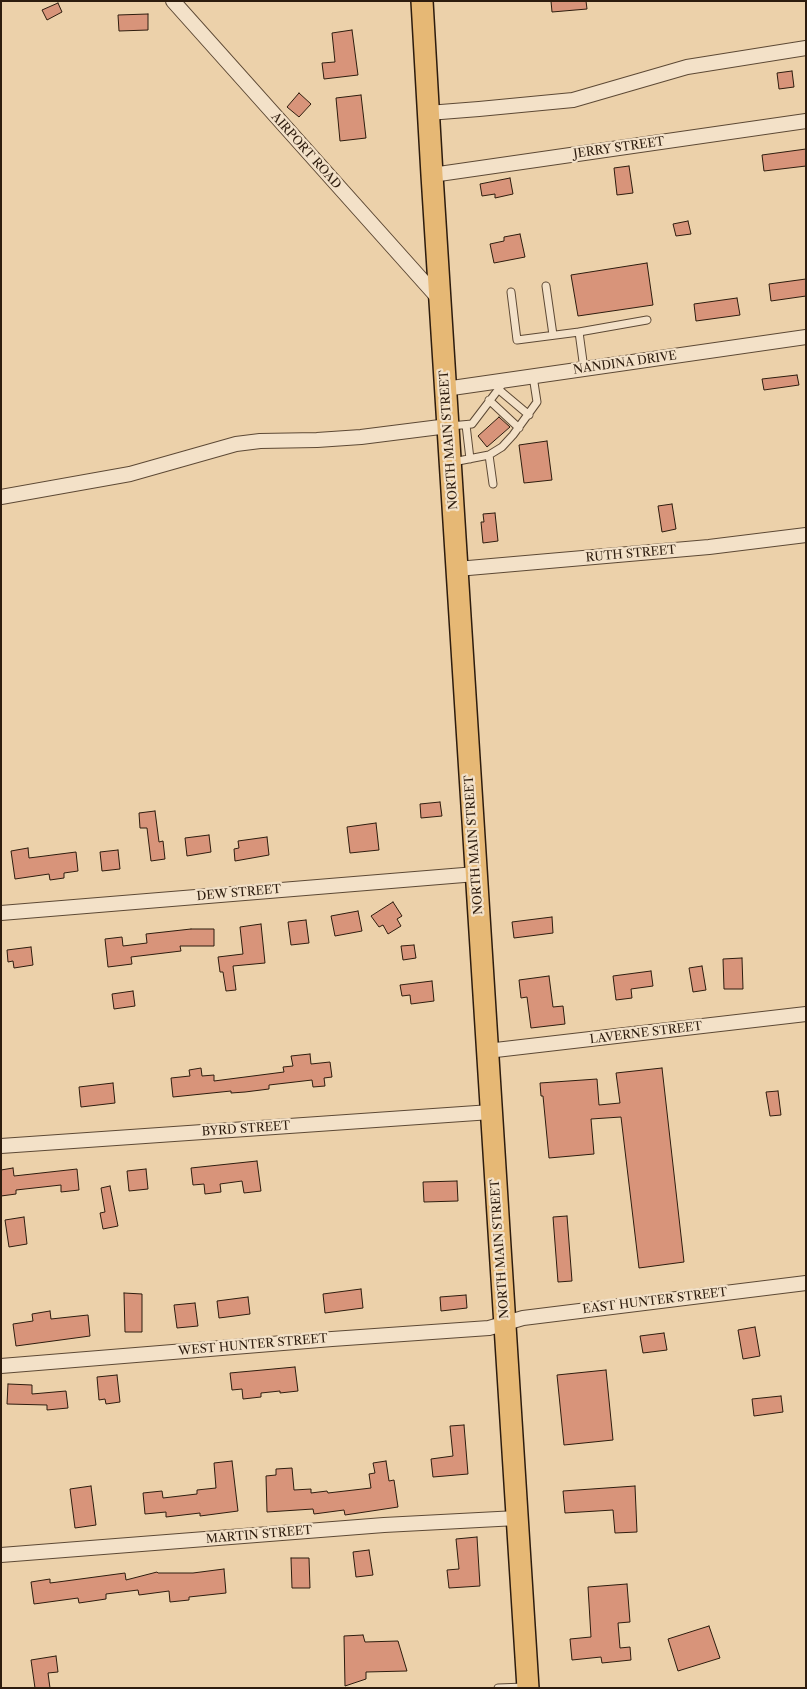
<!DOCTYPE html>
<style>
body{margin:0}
#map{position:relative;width:807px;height:1689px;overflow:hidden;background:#ecd1aa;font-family:"Libre Caslon Text",serif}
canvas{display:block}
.frame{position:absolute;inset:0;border:2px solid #2d1c0e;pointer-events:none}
</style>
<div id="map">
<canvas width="807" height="1689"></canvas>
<div class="frame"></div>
</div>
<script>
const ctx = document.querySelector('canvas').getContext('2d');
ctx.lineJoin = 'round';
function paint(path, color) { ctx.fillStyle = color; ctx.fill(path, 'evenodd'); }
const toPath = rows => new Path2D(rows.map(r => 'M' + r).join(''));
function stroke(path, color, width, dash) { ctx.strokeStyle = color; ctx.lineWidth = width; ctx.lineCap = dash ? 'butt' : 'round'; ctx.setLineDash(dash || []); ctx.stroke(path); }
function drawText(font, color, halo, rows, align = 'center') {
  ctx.font = font + ' "Libre Caslon Text",serif'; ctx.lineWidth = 4.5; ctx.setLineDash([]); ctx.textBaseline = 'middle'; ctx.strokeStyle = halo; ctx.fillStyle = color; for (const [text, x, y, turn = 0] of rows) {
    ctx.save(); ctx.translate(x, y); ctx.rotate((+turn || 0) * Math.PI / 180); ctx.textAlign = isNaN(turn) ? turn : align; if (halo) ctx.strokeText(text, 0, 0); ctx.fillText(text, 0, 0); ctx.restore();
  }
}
const building = toPath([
 [551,1,586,1,587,9,552,12,551,1],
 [58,3,62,12,47,20,42,10,58,3],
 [148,14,148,30,119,31,118,15,148,14],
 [352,30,358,75,324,79,322,63,335,62,332,33,352,30],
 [792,71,794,87,779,89,777,73,792,71],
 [299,93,311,104,299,117,287,107,299,93],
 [361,95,366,138,340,141,336,98,361,95],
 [806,149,806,166,764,171,762,155,806,149],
 [629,166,633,193,617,195,614,168,629,166],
 [510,178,513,194,495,198,495,194,482,196,480,184,510,178],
 [688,221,691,234,676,236,673,224,688,221],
 [520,234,525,257,494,263,490,244,504,241,504,237,520,234],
 [647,263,653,305,578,316,571,275,647,263],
 [806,279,806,296,771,301,769,284,806,279],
 [737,298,740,315,696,321,694,304,737,298],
 [797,375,799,385,764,390,762,379,797,375],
 [499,417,510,427,487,447,478,436,499,417],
 [547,441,552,480,524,483,519,445,547,441],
 [672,504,676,529,662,532,658,506,672,504],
 [495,513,498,541,483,543,481,522,484,522,483,514,495,513],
 [440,802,442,816,421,818,420,804,440,802],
 [155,811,159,842,163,841,165,859,151,861,147,828,140,828,139,813,155,811],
 [376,823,379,850,350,853,347,827,376,823],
 [209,835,211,852,187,856,185,838,209,835],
 [267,837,269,855,235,861,234,849,239,848,238,841,267,837],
 [28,848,29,858,76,852,78,871,64,873,64,878,50,880,49,874,15,879,11,851,28,848],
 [118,850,120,869,102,871,100,852,118,850],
 [393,902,402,916,397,919,401,926,388,934,383,925,379,927,371,916,393,902],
 [358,911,362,931,335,936,331,916,358,911],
 [552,917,553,933,514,938,512,922,552,917],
 [306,920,309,943,291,945,288,922,306,920],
 [261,924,265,963,233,966,236,990,226,991,223,972,220,972,218,957,243,954,240,927,261,924],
 [191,929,214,929,214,946,180,946,181,951,131,957,132,964,108,967,105,939,122,937,123,946,147,943,146,934,191,929],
 [414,945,416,958,403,960,401,946,414,945],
 [31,947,33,965,14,968,13,961,8,962,7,950,31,947],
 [742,958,743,989,724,989,723,959,742,958],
 [702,966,706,990,693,992,689,968,702,966],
 [651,971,653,986,631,989,632,998,616,1000,613,976,651,971],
 [549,976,553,1007,563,1006,565,1024,531,1028,527,997,521,998,519,980,549,976],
 [432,981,434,1001,411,1004,410,995,402,996,400,985,432,981],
 [133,991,135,1006,114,1009,112,994,133,991],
 [310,1054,311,1064,330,1062,332,1077,324,1078,325,1086,313,1087,312,1080,269,1085,269,1089,245,1092,231,1093,231,1091,173,1097,171,1078,190,1076,189,1070,201,1068,202,1076,214,1075,214,1081,284,1072,283,1067,293,1066,291,1056,310,1054],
 [662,1068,684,1262,639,1268,621,1117,591,1119,594,1154,549,1158,543,1096,541,1096,540,1083,597,1079,599,1105,620,1103,616,1073,662,1068],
 [113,1083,115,1103,81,1107,79,1087,113,1083],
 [778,1091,781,1115,770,1116,766,1092,778,1091],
 [257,1161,261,1191,244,1193,242,1181,220,1184,221,1192,205,1194,204,1184,193,1185,191,1168,257,1161],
 [13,1168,14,1176,77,1169,79,1190,61,1192,61,1185,16,1190,16,1194,1,1196,1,1170,13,1168],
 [146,1169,148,1189,129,1191,127,1171,146,1169],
 [457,1181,458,1201,424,1202,423,1182,457,1181],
 [110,1186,118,1226,103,1229,100,1213,105,1212,101,1188,110,1186],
 [567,1216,572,1281,558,1282,553,1217,567,1216],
 [24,1217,27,1244,9,1247,5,1220,24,1217],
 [361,1289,363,1308,325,1313,323,1294,361,1289],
 [124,1293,142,1294,142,1332,125,1332,124,1293],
 [466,1295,467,1308,441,1311,440,1297,466,1295],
 [248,1297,250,1314,219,1318,217,1301,248,1297],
 [195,1303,198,1326,177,1328,174,1305,195,1303],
 [50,1311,51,1319,88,1315,90,1336,16,1346,13,1324,33,1321,32,1314,50,1311],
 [755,1327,760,1356,743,1359,738,1330,755,1327],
 [664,1333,667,1350,643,1353,640,1336,664,1333],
 [295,1367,298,1391,280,1393,280,1391,261,1393,261,1397,243,1399,242,1389,232,1390,230,1373,295,1367],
 [606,1370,613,1440,564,1445,557,1375,606,1370],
 [117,1375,120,1402,106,1404,105,1399,99,1400,97,1377,117,1375],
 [8,1384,32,1385,32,1394,66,1391,68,1408,47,1410,47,1405,7,1404,8,1384],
 [781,1396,783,1412,754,1416,752,1399,781,1396],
 [464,1425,468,1474,433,1477,431,1459,453,1456,450,1426,464,1425],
 [232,1461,238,1511,200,1516,200,1513,166,1517,166,1512,145,1514,143,1493,162,1491,163,1498,197,1494,197,1490,216,1488,214,1463,232,1461],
 [386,1461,389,1481,394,1480,398,1507,345,1515,344,1510,314,1514,313,1509,267,1512,266,1476,276,1475,276,1469,292,1468,294,1490,311,1489,311,1493,327,1491,328,1493,371,1488,369,1474,375,1473,373,1463,386,1461],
 [91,1486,96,1525,75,1528,70,1489,91,1486],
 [635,1486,637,1532,615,1533,613,1510,565,1513,563,1491,635,1486],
 [477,1537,480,1586,449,1588,447,1570,459,1569,456,1539,477,1537],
 [369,1550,373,1575,356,1577,353,1552,369,1550],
 [291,1558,309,1558,310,1588,292,1588,291,1558],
 [224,1569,226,1593,189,1597,189,1600,170,1602,169,1591,139,1595,138,1590,106,1594,106,1599,79,1603,78,1598,34,1604,31,1582,50,1579,50,1583,58,1582,125,1573,126,1580,157,1572,158,1573,193,1573,224,1569],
 [627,1584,630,1622,618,1623,620,1648,630,1647,631,1660,602,1663,601,1657,572,1660,570,1639,591,1637,588,1587,627,1584],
 [709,1626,720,1658,678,1671,668,1639,709,1626],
 [363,1635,365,1642,398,1641,407,1671,366,1672,366,1679,345,1686,344,1636,363,1635],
 [56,1656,58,1672,48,1673,50,1688,35,1688,31,1660,56,1656]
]);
paint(building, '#d8947a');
stroke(building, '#2d1c0e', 1);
const service = toPath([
 [546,286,553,335],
 [511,292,517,340,579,332],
 [584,369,579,332,647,320],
 [498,389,529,415],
 [489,400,519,428],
 [466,425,470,459],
 [450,426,472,424,504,382],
 [489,455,493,484],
 [453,462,489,455,502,447,513,435,537,402,533,376],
 [498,1688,525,1687]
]);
const minor = toPath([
 [173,1,440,300],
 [428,113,479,109,573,100,687,67,806,48],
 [432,175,806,121],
 [445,389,806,337],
 [1,497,130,474,236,444,260,441,317,440,361,437,448,426],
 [457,569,709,547,806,535],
 [1,913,476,874],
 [487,1051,806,1014],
 [1,1146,491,1112],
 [1,1366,332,1339,489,1328,523,1318,806,1283],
 [1,1555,384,1525,517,1518]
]);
const primary = toPath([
 [422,1,432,175,528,1688]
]);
stroke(service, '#5d4935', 9);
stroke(minor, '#5d4935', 16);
stroke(primary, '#2d1c0e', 24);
stroke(service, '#f3e1c8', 7);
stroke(minor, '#f3e1c8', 14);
stroke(primary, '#e6b875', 21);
drawText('12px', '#2d1c0e', '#f3e1c8', [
 ["JERRY STREET",619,148,-8],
 ["AIRPORT ROAD",306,151,48],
 ["NANDINA DRIVE",625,363,-8],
 ["NORTH MAIN STREET",449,440,-94],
 ["RUTH STREET",631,554,-5],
 ["NORTH MAIN STREET",474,845,-94],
 ["DEW STREET",239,893,-5],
 ["LAVERNE STREET",646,1033,-7],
 ["BYRD STREET",246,1129,-4],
 ["NORTH MAIN STREET",500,1249,-94],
 ["EAST HUNTER STREET",655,1301,-7],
 ["WEST HUNTER STREET",253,1345,-5],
 ["MARTIN STREET",259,1535,-5]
]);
</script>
